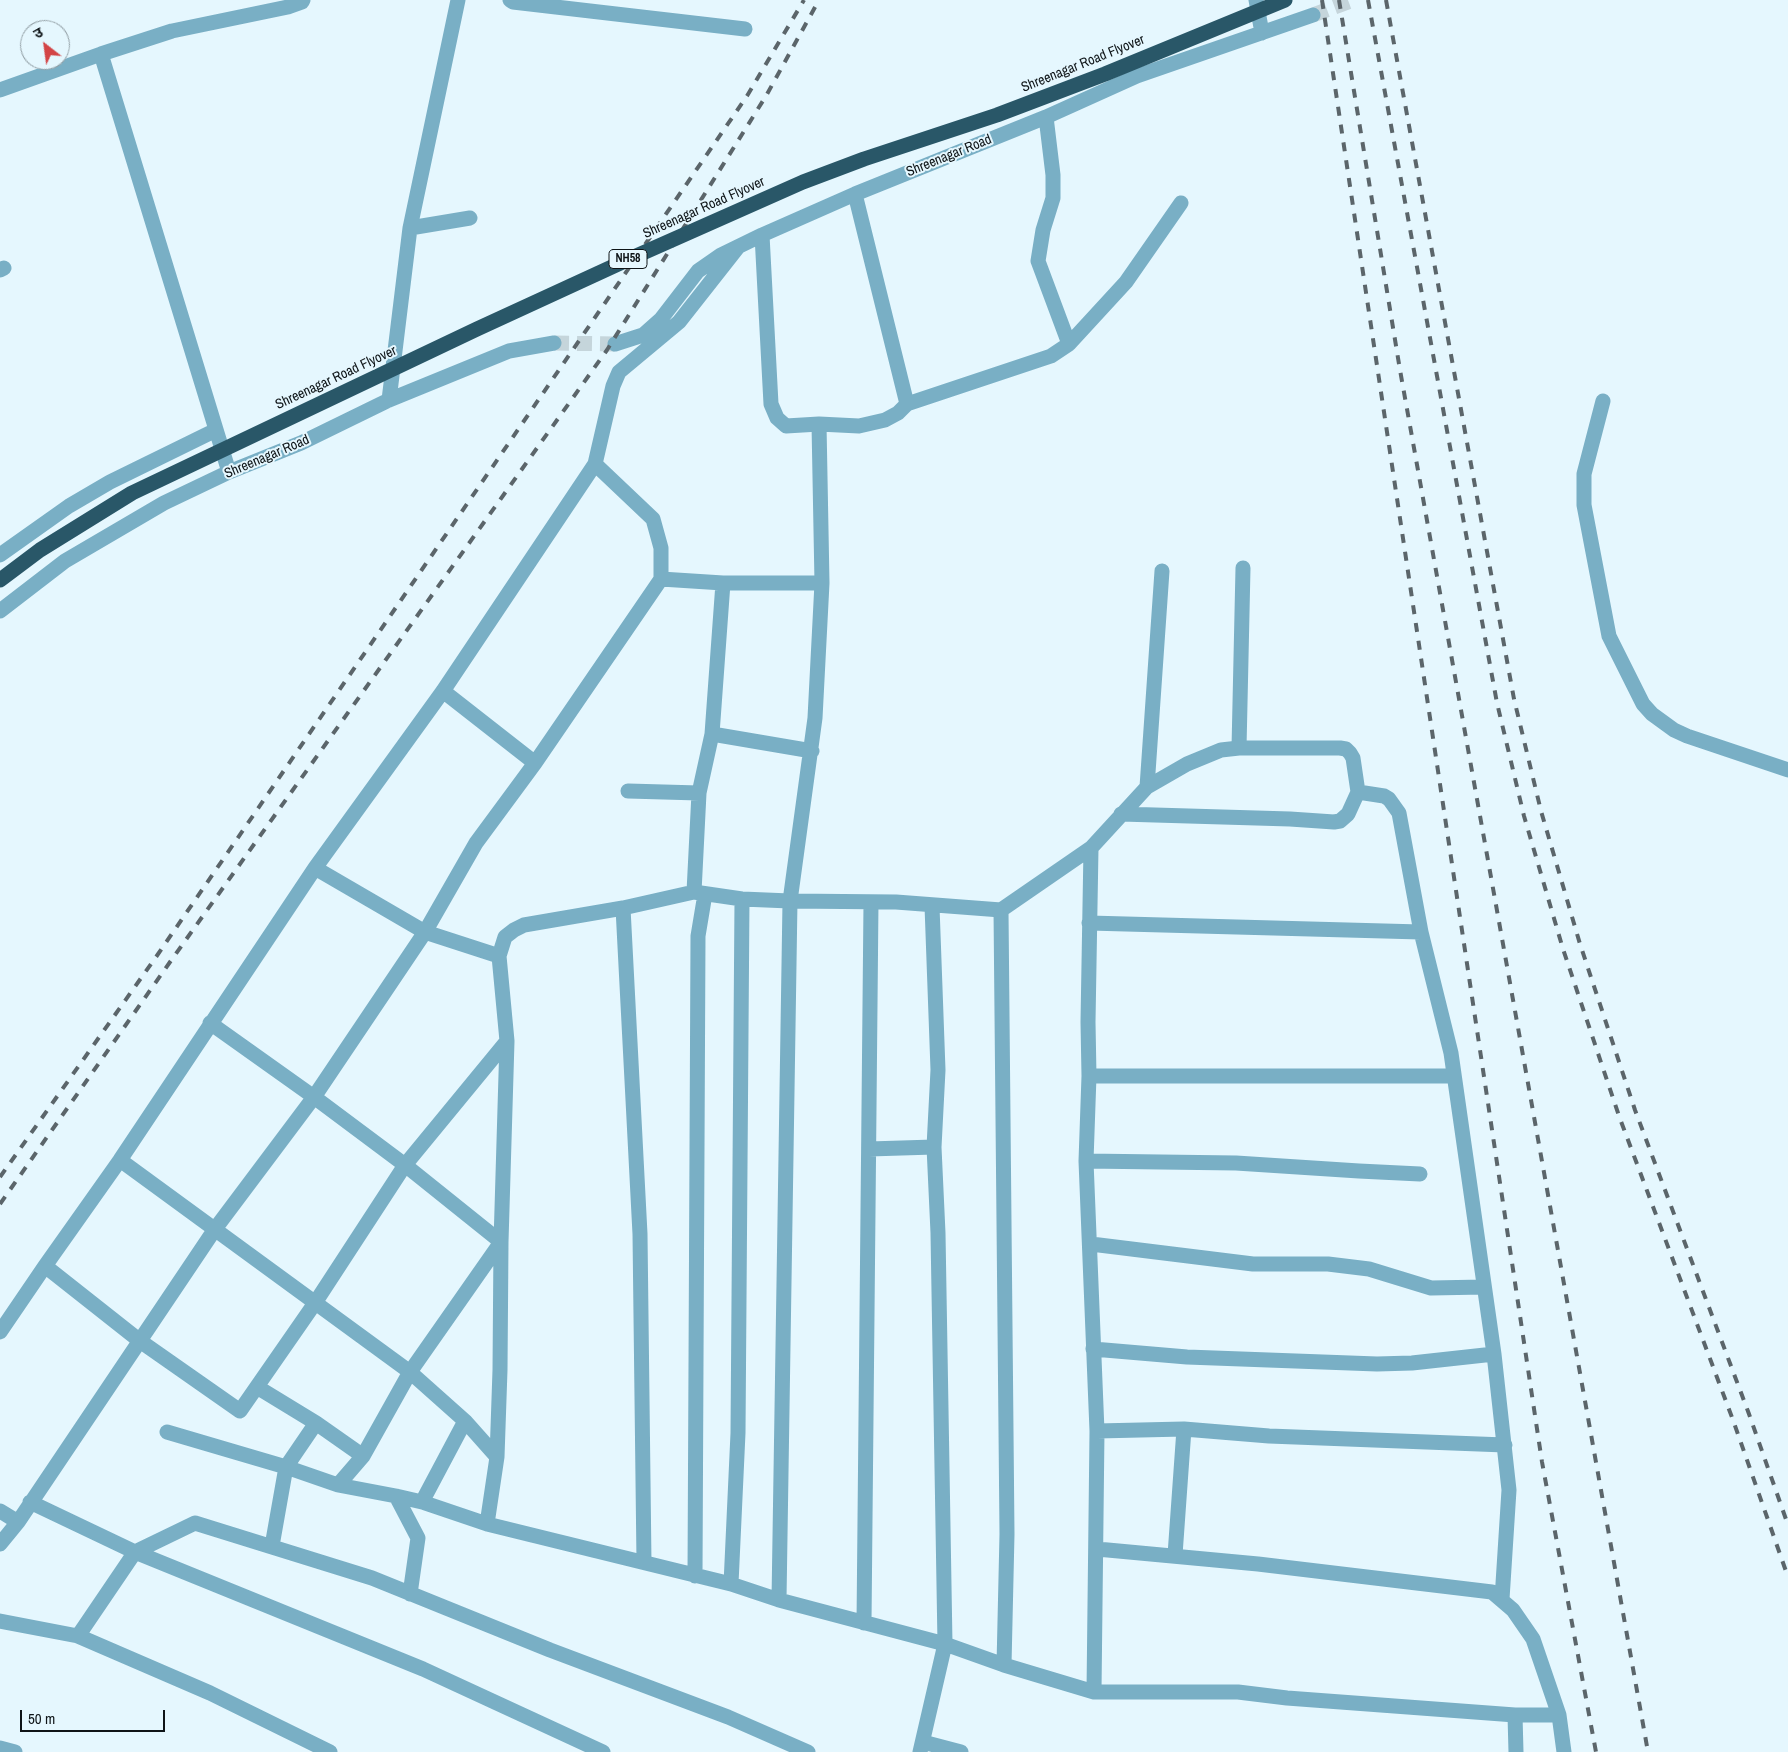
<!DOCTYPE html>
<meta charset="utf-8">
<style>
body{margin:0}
#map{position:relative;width:1788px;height:1752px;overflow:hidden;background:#e5f7fe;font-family:"Archivo Narrow","Noto Sans Devanagari",sans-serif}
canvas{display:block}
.north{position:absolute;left:20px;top:20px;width:50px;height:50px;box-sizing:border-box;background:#e5f7fe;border:1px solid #8f9ca2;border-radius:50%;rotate:330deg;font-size:14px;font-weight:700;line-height:20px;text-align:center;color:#0e1417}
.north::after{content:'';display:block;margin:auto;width:18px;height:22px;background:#d34446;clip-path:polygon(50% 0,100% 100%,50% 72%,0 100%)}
.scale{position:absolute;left:20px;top:1710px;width:145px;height:22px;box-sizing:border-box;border:2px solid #0e1417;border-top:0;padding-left:6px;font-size:15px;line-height:18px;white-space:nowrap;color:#0e1417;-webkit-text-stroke:4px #e5f7fe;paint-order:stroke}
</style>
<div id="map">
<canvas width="1788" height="1752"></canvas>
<div class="north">उ</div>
<div class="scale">50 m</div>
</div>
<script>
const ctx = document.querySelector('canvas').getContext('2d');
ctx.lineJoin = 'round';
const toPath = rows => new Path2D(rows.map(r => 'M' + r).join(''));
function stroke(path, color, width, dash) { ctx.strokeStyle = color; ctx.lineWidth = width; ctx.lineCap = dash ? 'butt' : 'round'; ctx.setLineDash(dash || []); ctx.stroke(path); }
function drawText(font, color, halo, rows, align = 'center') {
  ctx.font = font + ' "Archivo Narrow",sans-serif'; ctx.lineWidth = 4; ctx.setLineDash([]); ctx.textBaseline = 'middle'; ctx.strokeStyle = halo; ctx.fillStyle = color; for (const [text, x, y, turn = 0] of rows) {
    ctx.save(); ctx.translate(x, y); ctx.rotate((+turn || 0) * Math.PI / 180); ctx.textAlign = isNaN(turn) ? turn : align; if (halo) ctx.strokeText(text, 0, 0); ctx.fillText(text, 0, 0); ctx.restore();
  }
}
stroke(toPath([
 [1313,15,1353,0],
 [554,343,615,344]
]), '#c5d5db', 15, [15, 8]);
stroke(toPath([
 [510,0,513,2,745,29],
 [1256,0,1262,33],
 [101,54,229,472],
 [0,90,101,54,172,31,288,7,302,2,303,0],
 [1046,117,1053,175,1053,198,1043,230,1038,261,1069,344],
 [855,194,907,404],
 [410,228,470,218],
 [762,235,771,404,777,418,786,426,819,424,859,426,885,420,898,413,907,404,1051,356,1069,344,1126,282,1181,203],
 [0,270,4,268],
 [615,344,643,335,661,319,698,271,721,255,762,235,855,194,1046,117,1137,76,1313,15],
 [389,400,410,228,458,0],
 [1603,401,1584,474,1584,505,1609,636,1643,704,1652,714,1674,730,1687,736,1788,770],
 [0,555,69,506,110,482,216,430],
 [661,579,723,583,822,583],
 [0,611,65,561,164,503,229,472,301,443,389,400,509,351,554,343],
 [443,691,535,763],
 [712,734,812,751],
 [1239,748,1243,568],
 [1147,787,1162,571],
 [628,791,699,793],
 [1121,814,1290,819,1334,822,1340,821,1348,814,1358,792],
 [1091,848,1088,1022,1089,1076,1086,1161,1097,1431,1094,1692],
 [315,868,425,932,499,956],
 [694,892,699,793,712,734,723,583],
 [623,908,640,1234,644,1562],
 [1001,910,1007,1534,1004,1665],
 [1089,923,1421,932],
 [210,1023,314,1097,405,1165,501,1242,410,1372,363,1456,338,1485],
 [1089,1076,1453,1076],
 [869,1149,934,1147,938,1070,932,906],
 [120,1160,410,1372,465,1421,422,1502],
 [1086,1161,1236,1163,1359,1171,1420,1174],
 [1091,1244,1253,1264,1328,1264,1369,1269,1431,1288,1484,1287],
 [45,1266,140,1341,240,1411,315,1303,405,1165,507,1041],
 [0,1332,45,1266,120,1160,315,868,443,691,595,464,613,386,619,372,679,322,738,247],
 [1093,1349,1187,1357,1377,1364,1412,1363,1494,1354],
 [257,1387,316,1423,363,1456],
 [465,1421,497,1457],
 [1097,1431,1184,1429,1269,1436,1505,1445],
 [167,1432,286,1467,338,1485,396,1496,422,1502,487,1524,731,1584,779,1600,945,1644,1004,1665,1094,1692,1238,1692,1287,1698,1515,1715,1559,1715],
 [396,1496,418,1538,410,1594],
 [30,1502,135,1552,423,1669,603,1752],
 [0,1511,18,1522],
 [487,1524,497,1457,500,1370,501,1242,507,1041,499,956,505,937,514,930,524,925,623,908,694,892,742,899,790,901,896,902,1001,910,1091,848,1147,787,1187,764,1221,750,1239,748,1340,748,1346,749,1350,753,1353,758,1358,792,1384,796,1389,799,1399,813,1421,932,1451,1053,1494,1354,1509,1490,1502,1599],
 [0,1544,18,1522,215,1229,314,1097,425,932,476,843,535,763,661,579,661,548,653,519,595,464],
 [272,1546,286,1467,316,1423],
 [1097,1549,1258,1564,1492,1592,1513,1610,1533,1639,1559,1715,1564,1752],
 [1175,1555,1184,1429],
 [695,1576,698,936,705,894],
 [731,1584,738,1433,742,899],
 [779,1600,790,901,815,718,822,583,819,424],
 [0,1621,78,1636,210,1693,330,1752],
 [864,1623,871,902],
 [78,1636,135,1552,195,1523,372,1578,550,1650,728,1717,808,1752],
 [1515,1715,1516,1752],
 [923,1742,961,1752],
 [0,1748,15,1752],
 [920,1752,945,1644,938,1233,934,1147]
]), '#79afc5', 15);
stroke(toPath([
 [1322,0,1542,1462,1596,1752],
 [1339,0,1400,370,1648,1752],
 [1368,0,1497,703,1524,816,1563,949,1619,1116,1733,1420,1788,1577],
 [1386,0,1514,699,1541,811,1580,944,1635,1110,1749,1414,1788,1525],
 [0,1177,156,957,747,96,804,0],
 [0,1204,170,962,607,350,766,96,819,0]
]), '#5b656a', 4, [9, 9]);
stroke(toPath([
 [0,580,40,550,132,493,477,329,627,260,803,182,864,159,997,115,1105,74,1285,0]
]), '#295768', 15);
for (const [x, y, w] of [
 [628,259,38]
]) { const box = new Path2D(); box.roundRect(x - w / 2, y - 9.5, w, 19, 4); ctx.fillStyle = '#e5f7fe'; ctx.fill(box); stroke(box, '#0e1417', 1); }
drawText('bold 12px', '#0e1417', null, [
 ["NH58",628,259]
]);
drawText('14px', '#0e1417', '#e5f7fe', [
 ["Shreenagar Road Flyover",1083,64,-22],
 ["Shreenagar Road",949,156,-22],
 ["Shreenagar Road Flyover",704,208,-24],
 ["Shreenagar Road Flyover",336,378,-25],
 ["Shreenagar Road",267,457,-23]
]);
</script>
